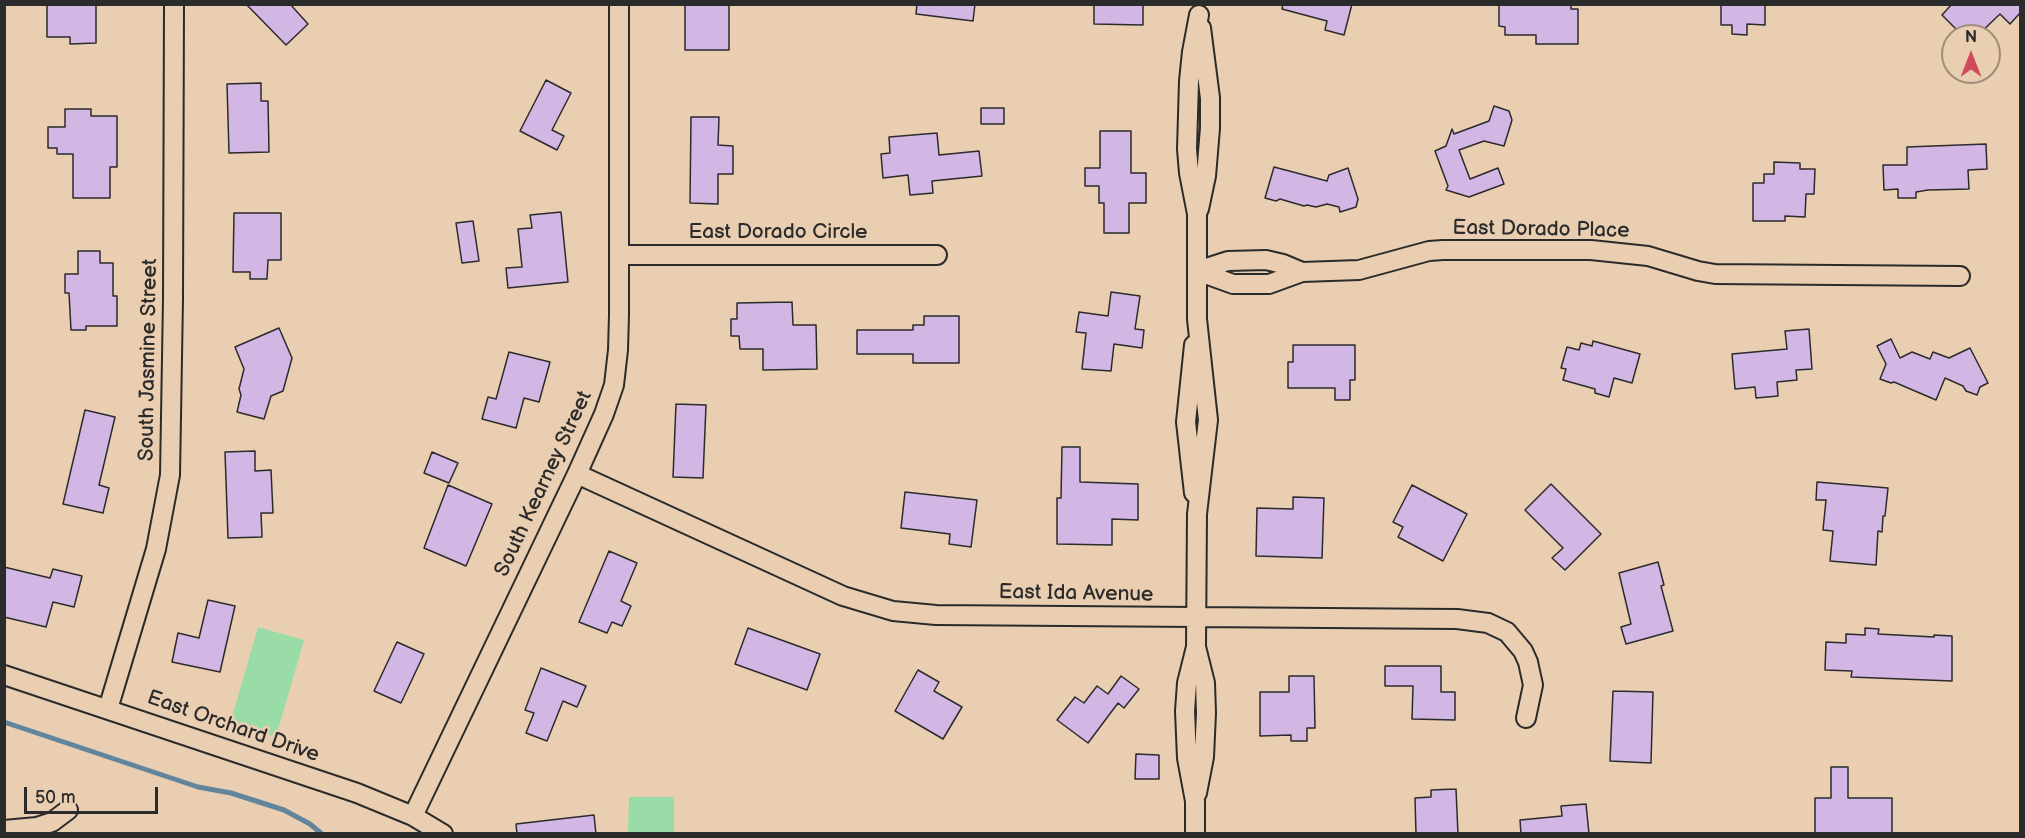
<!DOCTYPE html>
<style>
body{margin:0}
#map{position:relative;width:2025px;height:838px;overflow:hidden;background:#eaceb1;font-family:"Balsamiq Sans",sans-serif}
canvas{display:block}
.frame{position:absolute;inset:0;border:6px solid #2b2b2b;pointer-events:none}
.north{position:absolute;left:1941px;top:24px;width:60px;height:60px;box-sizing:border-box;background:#eaceb1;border:2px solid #9e8d7b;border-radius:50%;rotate:0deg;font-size:16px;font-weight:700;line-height:24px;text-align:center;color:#2b2b2b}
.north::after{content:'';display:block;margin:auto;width:21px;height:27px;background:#d1495b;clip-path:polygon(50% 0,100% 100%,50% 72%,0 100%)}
.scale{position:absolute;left:24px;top:787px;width:134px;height:27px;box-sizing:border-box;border:3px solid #2b2b2b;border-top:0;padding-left:8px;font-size:18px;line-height:21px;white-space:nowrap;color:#2b2b2b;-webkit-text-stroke:4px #eaceb1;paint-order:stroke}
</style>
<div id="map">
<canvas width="2025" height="838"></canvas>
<div class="frame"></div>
<div class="north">N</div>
<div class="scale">50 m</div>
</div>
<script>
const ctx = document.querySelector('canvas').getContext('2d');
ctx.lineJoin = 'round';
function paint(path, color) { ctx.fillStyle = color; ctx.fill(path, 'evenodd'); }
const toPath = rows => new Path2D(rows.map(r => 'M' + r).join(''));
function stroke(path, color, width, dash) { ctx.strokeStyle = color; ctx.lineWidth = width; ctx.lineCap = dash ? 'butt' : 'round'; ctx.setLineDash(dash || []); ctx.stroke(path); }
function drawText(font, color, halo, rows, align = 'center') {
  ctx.font = font + ' "Balsamiq Sans",sans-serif'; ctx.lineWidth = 5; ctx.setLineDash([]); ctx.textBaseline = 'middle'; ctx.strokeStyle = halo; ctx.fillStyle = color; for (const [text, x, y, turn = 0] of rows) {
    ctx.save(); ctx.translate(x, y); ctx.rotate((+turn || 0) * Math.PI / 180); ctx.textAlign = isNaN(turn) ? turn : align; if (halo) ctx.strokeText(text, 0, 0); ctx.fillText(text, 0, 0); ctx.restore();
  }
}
paint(toPath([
 [258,627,304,640,276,737,230,724],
 [629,797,674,797,674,833,628,833]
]), '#99dca7');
stroke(toPath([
 [4,722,198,787,231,793,284,810,310,824,322,834]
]), '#63859c', 5);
const building = toPath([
 [47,4,96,4,96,43,70,44,70,37,47,37,47,4],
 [246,4,290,4,308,24,286,45,246,4],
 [685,4,729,4,729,50,685,50,685,4],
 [917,4,975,4,973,21,916,14,917,4],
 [1094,4,1143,4,1143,25,1094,24,1094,4],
 [1283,4,1352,4,1344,35,1325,30,1327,21,1282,9,1283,4],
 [1499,4,1571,4,1571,9,1578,9,1578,44,1536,44,1536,35,1505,35,1505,27,1499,26,1499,4],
 [1721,4,1765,4,1765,25,1747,24,1747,35,1732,34,1732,25,1721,25,1721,4],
 [1952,4,2020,4,2020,13,2010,24,2000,14,1977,36,1963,36,1942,15,1952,4],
 [546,80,571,93,552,130,564,136,557,150,520,131,546,80],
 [261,83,261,101,268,101,269,152,229,153,227,84,261,83],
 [1494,106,1509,111,1512,120,1504,146,1484,141,1459,150,1470,179,1498,168,1504,184,1469,197,1446,190,1448,186,1435,151,1446,146,1452,129,1454,134,1489,121,1494,106],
 [981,108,1004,108,1004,124,981,124,981,108],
 [65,109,91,109,91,116,117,116,117,167,110,167,110,198,73,198,73,154,57,154,57,148,48,148,48,127,65,127,65,109],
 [691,117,719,117,718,145,733,146,733,174,718,174,718,204,690,203,691,117],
 [1100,131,1131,131,1131,173,1146,173,1146,203,1129,203,1129,233,1104,233,1104,203,1099,203,1099,186,1085,186,1085,168,1100,168,1100,131],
 [937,133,939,155,979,151,982,176,932,181,933,193,910,195,908,175,883,178,881,154,890,153,889,137,937,133],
 [1986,144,1987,169,1968,170,1969,189,1928,190,1916,192,1916,198,1898,198,1898,189,1884,190,1883,165,1907,165,1907,147,1986,144],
 [1774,162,1800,163,1800,169,1815,169,1814,194,1806,194,1805,217,1785,216,1785,221,1753,221,1753,183,1764,183,1764,174,1774,174,1774,162],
 [1274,167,1327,181,1329,175,1348,168,1358,199,1356,207,1340,212,1339,207,1327,204,1316,207,1307,205,1304,206,1280,199,1276,201,1265,198,1274,167],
 [561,212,568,282,508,288,506,268,522,267,518,229,532,228,530,215,561,212],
 [234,213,281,213,281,260,268,260,267,279,250,279,250,272,233,272,234,213],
 [473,221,479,261,462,263,456,223,473,221],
 [78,251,100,251,100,263,113,263,113,296,117,296,117,326,86,326,86,330,71,330,69,293,65,293,65,274,78,274,78,251],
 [1111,292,1140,296,1135,329,1144,330,1142,348,1114,344,1111,371,1082,369,1086,333,1076,332,1079,312,1108,316,1111,292],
 [792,302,793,325,816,325,817,369,763,370,763,349,740,349,739,336,731,336,731,319,737,319,737,303,792,302],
 [924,316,959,316,959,363,913,363,913,354,857,354,857,330,913,330,913,325,924,325,924,316],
 [279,328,292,358,283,391,271,396,264,419,237,412,241,395,239,389,244,369,235,347,279,328],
 [1809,329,1812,369,1796,370,1797,380,1777,382,1778,396,1756,398,1755,387,1735,389,1732,354,1787,349,1785,331,1809,329],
 [1891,339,1900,358,1912,352,1930,359,1933,352,1949,358,1970,348,1988,383,1980,387,1977,395,1966,391,1963,386,1945,378,1936,400,1894,382,1891,383,1880,379,1886,364,1877,346,1891,339],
 [1593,341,1640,354,1632,383,1614,378,1609,397,1595,393,1595,389,1563,380,1566,369,1561,368,1567,347,1579,350,1581,343,1592,346,1593,341],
 [1293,345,1355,345,1355,380,1350,380,1350,400,1335,400,1335,388,1288,388,1288,362,1293,362,1293,345],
 [509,352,550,362,539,402,524,398,516,428,482,419,488,397,496,399,509,352],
 [676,404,706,405,703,478,673,477,676,404],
 [85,410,115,417,99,485,109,488,103,513,63,504,85,410],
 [1062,447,1080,447,1080,482,1138,484,1138,520,1112,519,1112,545,1057,544,1057,498,1061,498,1062,447],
 [255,451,255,471,271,470,273,513,261,513,262,537,228,538,225,452,255,451],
 [432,452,458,463,449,483,424,473,432,452],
 [1817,482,1888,488,1885,516,1883,516,1882,532,1878,531,1876,565,1830,561,1833,531,1823,530,1826,500,1816,500,1817,482],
 [1551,484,1601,534,1565,570,1552,558,1563,548,1525,510,1551,484],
 [448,485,492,504,466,566,424,548,448,485],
 [1412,485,1467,514,1443,561,1398,537,1403,527,1393,522,1412,485],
 [905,492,977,500,971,547,949,544,950,534,901,528,905,492],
 [1293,497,1324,498,1322,558,1256,556,1257,508,1293,509,1293,497],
 [609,551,637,563,621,601,631,606,622,626,612,622,607,633,579,622,609,551],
 [1658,562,1664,585,1661,586,1673,631,1626,644,1621,627,1631,624,1619,573,1658,562],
 [4,567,50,578,53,569,82,576,74,607,53,602,46,627,4,617,4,567],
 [208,600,235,606,220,672,172,662,178,633,199,638,208,600],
 [748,628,820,654,807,690,735,664,748,628],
 [1865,628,1879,629,1878,634,1934,637,1934,635,1952,636,1952,681,1851,677,1852,671,1825,670,1826,642,1846,643,1846,634,1865,635,1865,628],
 [397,642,424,654,401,703,374,691,397,642],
 [1385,666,1441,666,1441,692,1455,692,1455,720,1412,719,1413,686,1385,686,1385,666],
 [541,668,586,686,577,707,563,701,547,741,526,733,534,713,525,710,541,668],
 [918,670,939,682,934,691,962,707,943,739,895,711,918,670],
 [1121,676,1139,689,1124,708,1118,703,1088,743,1057,720,1075,697,1084,703,1097,686,1108,694,1121,676],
 [1289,676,1314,676,1315,728,1307,728,1307,741,1291,741,1291,735,1260,736,1260,692,1289,692,1289,676],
 [1613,691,1653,692,1651,763,1610,761,1613,691],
 [1136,754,1159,755,1159,779,1135,779,1136,754],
 [1831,767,1848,767,1848,798,1892,798,1892,834,1815,834,1815,798,1831,798,1831,767],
 [1456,789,1458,834,1416,834,1415,798,1431,797,1431,790,1456,789],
 [1586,804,1589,834,1521,834,1520,820,1562,816,1561,806,1586,804],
 [594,815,596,834,517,834,516,824,594,815]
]);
paint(building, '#d2b7e5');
stroke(building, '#2b2b2b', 1.5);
const minor = toPath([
 [1199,209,1206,176,1210,128,1210,98,1201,28],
 [619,255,937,255],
 [1197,271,1233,284,1269,284,1302,272,1359,270,1429,251,1443,250,1591,250,1648,256,1698,271,1715,274,1960,276],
 [1197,271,1228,261,1266,260,1283,264,1302,272],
 [1194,345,1186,422,1194,493],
 [577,474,843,596,893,611,936,615,1457,619,1488,623,1507,632,1523,651,1528,662,1533,685,1526,718],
 [1196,647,1205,683,1206,713,1204,757,1197,793],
 [4,675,357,793,413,816,443,834],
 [108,709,156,549,170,475,173,299,174,4],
 [413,816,577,474,604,414,614,385,618,350,619,315,619,4],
 [4,830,37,827,52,822,68,810],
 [1195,834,1195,801,1187,758,1185,711,1187,683,1196,647,1197,514,1208,420,1197,319,1197,214,1189,173,1187,149,1189,81,1192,52,1199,15]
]);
stroke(minor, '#2b2b2b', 22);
stroke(minor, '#eaceb1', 18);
drawText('21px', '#2b2b2b', '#eaceb1', [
 ["East Dorado Place",1541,230,1],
 ["East Dorado Circle",778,233],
 ["South Jasmine Street",149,360,-89],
 ["South Kearney Street",544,484,-65],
 ["East Ida Avenue",1076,594,1],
 ["East Orchard Drive",233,727,19]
]);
</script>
